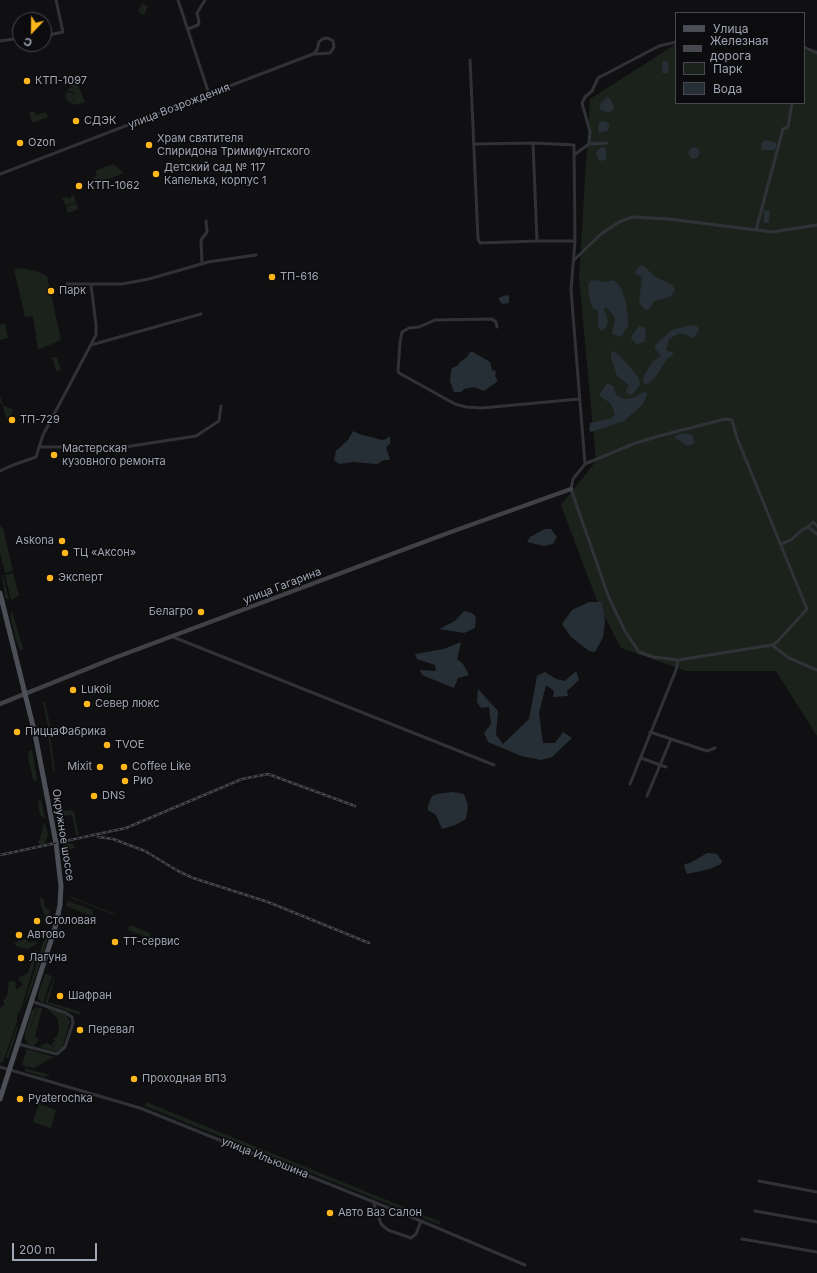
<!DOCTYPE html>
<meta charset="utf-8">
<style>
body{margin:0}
#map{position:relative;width:817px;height:1273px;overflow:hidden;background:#101012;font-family:Inter,sans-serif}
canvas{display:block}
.legend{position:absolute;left:675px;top:12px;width:130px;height:92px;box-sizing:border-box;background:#0c0b0d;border:1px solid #474950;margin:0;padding:5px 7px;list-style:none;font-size:12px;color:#a0a6b4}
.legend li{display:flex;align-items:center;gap:8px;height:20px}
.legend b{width:20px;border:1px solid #474950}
.north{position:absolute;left:12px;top:12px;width:40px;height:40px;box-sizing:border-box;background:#0c0b0d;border:1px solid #474950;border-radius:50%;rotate:202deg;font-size:11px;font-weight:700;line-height:16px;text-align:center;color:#a0a6b4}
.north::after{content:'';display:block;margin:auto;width:14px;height:18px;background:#ffb81c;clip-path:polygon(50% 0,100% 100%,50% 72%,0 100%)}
.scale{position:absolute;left:12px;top:1243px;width:85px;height:18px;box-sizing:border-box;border:2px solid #a0a6b4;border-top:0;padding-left:5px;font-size:12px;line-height:14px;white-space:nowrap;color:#a0a6b4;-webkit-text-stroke:3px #0c0b0d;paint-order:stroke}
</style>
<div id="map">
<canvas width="817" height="1273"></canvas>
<ul class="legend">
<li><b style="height:5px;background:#4d4f57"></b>Улица</li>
<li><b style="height:5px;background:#46484f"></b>Железная дорога</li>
<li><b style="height:11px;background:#1b221c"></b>Парк</li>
<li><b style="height:11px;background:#262f36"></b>Вода</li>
</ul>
<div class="north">С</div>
<div class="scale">200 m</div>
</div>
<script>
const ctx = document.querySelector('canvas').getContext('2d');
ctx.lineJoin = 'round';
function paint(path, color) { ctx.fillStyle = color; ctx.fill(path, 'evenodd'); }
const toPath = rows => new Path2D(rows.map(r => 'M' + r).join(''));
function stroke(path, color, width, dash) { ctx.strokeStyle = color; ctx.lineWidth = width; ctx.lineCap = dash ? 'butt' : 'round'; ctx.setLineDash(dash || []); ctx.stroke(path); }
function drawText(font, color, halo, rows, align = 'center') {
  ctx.font = font + ' Inter,sans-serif'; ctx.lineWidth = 3; ctx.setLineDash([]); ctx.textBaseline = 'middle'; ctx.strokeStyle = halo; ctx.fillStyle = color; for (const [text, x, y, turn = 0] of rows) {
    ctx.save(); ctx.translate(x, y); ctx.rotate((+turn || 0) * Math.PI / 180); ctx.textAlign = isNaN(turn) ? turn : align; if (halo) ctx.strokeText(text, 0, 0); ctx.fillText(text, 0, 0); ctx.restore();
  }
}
paint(toPath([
 [142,3,148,6,144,15,138,12],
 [676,44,676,103,804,103,804,49,817,50,817,736,776,671,686,671,621,648,599,606,561,505,596,461,579,277,590,99],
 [77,83,85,102,74,105,68,101,72,102,75,99,74,92,69,91,65,95,66,93,71,86,74,91,72,85],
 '65.5 97a4.5 4.5 0 1 1 9 0a4.5 4.5 0 1 1-9 0Z',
 [34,111,36,115,46,112,48,117,32,123,29,113],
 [113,164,124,173,96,184,93,178,97,176,95,171],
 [73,194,76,202,66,206,62,198,66,197,70,199],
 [76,203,79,209,68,213,66,207],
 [21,268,36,271,47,276,61,340,38,350,33,316,25,317,14,269],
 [5,323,8,338,0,340,0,325],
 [52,357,57,357,61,370,57,372],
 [0,396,3,405,13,410,8,422,2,404,0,403],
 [0,526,3,528,13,571,5,573,0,553],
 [13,573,19,595,11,600,5,575],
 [2,575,3,575,9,600,5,598],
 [12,611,23,649,20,650,16,640,10,615],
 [43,702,45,702,50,725,48,730,46,729,48,727],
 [48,734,50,735,55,772,53,771],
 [32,750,37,778,36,782,33,780,28,756,29,751],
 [40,800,42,802,45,819,40,815,38,802],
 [56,807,57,812,70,810,74,812,79,835,76,835,72,815,56,817],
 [45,824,48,835,44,845,41,846,38,842,42,833,43,825],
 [65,843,73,844,75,848,66,851,64,850,63,846],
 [40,897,43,899,45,908,50,910,48,921,46,922,43,920,45,915,41,906],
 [72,897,115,914,115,915,71,898],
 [68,901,93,910,92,916,66,906],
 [130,925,150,933,150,938,128,930],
 [47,931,49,933,43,955,30,992,22,1011],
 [26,939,29,943,36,941,37,944,28,949,16,946,14,943],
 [36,950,38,951,37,956,20,1012,17,1013,17,1022,3,1062,0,1063,0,1008,5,1004,3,1001,7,996,9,981,16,982,15,988,17,989,23,985,18,978,28,973],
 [45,974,52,976,43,1003,38,999,38,994],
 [54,977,55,978,48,1002,81,1012,80,1015,45,1003],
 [38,1007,28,1036,28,1043,25,1039,25,1033,32,1010],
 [40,1007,42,1009,35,1036,39,1040,34,1046,28,1044,28,1036,36,1010],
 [47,1008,66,1015,70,1021,63,1047,57,1052,39,1047,47,1043,54,1047,52,1044,55,1041,53,1039,57,1036,59,1030,58,1019],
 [17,1026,18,1028,8,1059,6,1057],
 [27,1049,31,1050,54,1057,34,1068,28,1067,22,1065],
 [25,1068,28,1069,50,1075,44,1077,25,1071],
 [146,1102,441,1222,440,1225,145,1106],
 [39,1104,56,1110,51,1128,33,1122]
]), '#1b221c');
paint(toPath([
 [663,61,668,62,669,70,667,73,662,73],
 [607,97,610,98,614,107,612,111,608,113,599,109,601,103],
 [603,121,610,124,607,131,598,133,599,123],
 [764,140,775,142,777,146,774,150,762,150,761,144],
 [602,147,606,148,606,160,599,161,596,154,598,150],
 '688.5 153a5.5 5.5 0 1 1 11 0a5.5 5.5 0 1 1-11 0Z',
 [764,210,770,211,769,223,764,223],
 [643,265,654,276,672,285,675,290,670,297,654,301,649,310,644,309,639,303,642,277,635,274,637,268],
 [595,280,605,282,614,280,621,288,626,302,628,321,628,326,621,337,612,334,615,319,613,315,606,307,604,308,608,321,607,326,602,331,598,327,598,310,593,308,590,301,588,286,590,281],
 [507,295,509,296,509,303,502,304,498,298],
 [691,325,698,327,699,330,694,338,680,333,669,339,666,350,673,353,673,355,667,359,654,379,648,384,643,383,644,376,653,361,661,356,654,347,657,343,672,330],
 [639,326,645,328,646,337,644,342,637,344,631,339,632,335],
 [614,351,623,359,639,378,640,385,632,395,625,393,629,385,617,376,611,357,611,352],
 [470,352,473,352,490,362,492,370,496,371,495,376,498,381,484,391,474,387,464,389,461,392,454,392,450,381,451,371,452,368,457,366,460,362,467,357],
 [607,383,613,386,616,395,625,399,633,398,646,391,647,395,643,404,624,421,591,432,589,430,590,423,612,418,615,414,611,404,599,395],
 [353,431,359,434,382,440,386,439,390,436,390,444,386,447,390,460,384,460,377,464,353,462,339,464,334,460,336,451,348,440],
 [682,433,692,435,695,443,688,446,675,438,675,436],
 [545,529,551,529,557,537,553,544,544,546,527,542,530,537],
 [589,602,602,602,605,621,603,637,595,652,589,651,571,637,562,624,572,610],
 [464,611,472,613,476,617,475,628,464,633,439,629,455,621],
 [461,642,457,659,463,664,469,675,458,678,454,688,422,675,420,670,436,671,435,665,417,659,415,654,444,649],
 [576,671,579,680,567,691,568,696,553,697,554,691,546,685,539,713,543,743,555,743,563,732,572,738,552,757,541,760,521,756,488,742,484,733,491,724,489,707,481,708,477,702,478,689,498,711,496,735,503,744,529,719,537,676,545,672,556,679,565,681],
 [453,792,464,794,468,805,466,819,455,825,442,829,436,815,428,810,428,806,432,796,437,794],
 [707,853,717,854,722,861,721,864,710,869,687,874,684,866,685,864,690,863]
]), '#262f36');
stroke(toPath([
 [178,0,209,94],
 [188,29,198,25,199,22,197,13,205,0],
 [44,36,63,32,56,0],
 [0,41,20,38],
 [804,47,817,53],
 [470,60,478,239,480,243,537,241],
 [533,143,574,145,575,241],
 [475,144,533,143,537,241,575,241,571,290,585,464,573,479,571,489,609,598,625,631,639,652,653,657,678,660,772,645,789,658,817,670],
 [589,144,590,132,582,103,585,97,592,91,598,78,659,46,676,42],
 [574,155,589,144,607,143],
 [0,174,313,54,330,53,334,47,333,41,328,38,322,39,319,42,317,50,313,54],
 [756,230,783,129,788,127,792,103],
 [574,260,601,234,619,222,632,217,669,219,772,232,817,225],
 [202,263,201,240,207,232,206,221],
 [67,284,122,284,149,279,208,262,256,255],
 [497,327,496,322,492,319,435,320,419,327,409,328,402,332,400,342,398,371,399,373,455,404,466,407,482,408,579,399],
 [91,345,201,314],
 [39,447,125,447,196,436,219,421,221,406],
 [585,464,633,444,659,436,725,419,732,420,737,438,807,609,778,641,772,645],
 [0,471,13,465,36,457,43,435,96,335,96,325,91,285],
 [808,527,813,522,817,526],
 [781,544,791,540,802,530,808,527,817,534],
 [173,637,494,765],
 [650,732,707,751,715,748],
 [641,758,666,767],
 [630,784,676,670,678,660],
 [647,796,671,739],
 [18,1044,57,1054,65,1047,73,1023,72,1017,66,1013,31,1001],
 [0,1067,140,1108,421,1221,525,1265],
 [759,1181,817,1192],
 [373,1201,381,1224,388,1230,411,1238,416,1234,421,1221],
 [755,1211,817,1222],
 [742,1239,817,1252]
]), '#313237', 3);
stroke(toPath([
 [0,704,114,658,448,533,571,489]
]), '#3f4147', 4.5);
stroke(toPath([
 [0,593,35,734,56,843,61,886,60,905,55,928,0,1099]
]), '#4d4f57', 5);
const rail = toPath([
 [98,837,113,839,145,851,178,871,193,878,268,902,369,943],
 [0,855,126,828,242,779,268,774,355,806]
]);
stroke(rail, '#46484f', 2.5);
stroke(rail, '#0c0b0d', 1, [3]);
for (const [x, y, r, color] of [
 [27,81,4,"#ffb81c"],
 [76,121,4,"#ffb81c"],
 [20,143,4,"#ffb81c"],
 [149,145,4,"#ffb81c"],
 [156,174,4,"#ffb81c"],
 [79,186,4,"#ffb81c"],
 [272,277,4,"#ffb81c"],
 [51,291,4,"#ffb81c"],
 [12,420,4,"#ffb81c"],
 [54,455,4,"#ffb81c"],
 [62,541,4,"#ffb81c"],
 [65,553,4,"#ffb81c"],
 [50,578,4,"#ffb81c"],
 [201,612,4,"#ffb81c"],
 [73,690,4,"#ffb81c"],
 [87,704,4,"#ffb81c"],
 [17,732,4,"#ffb81c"],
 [107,745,4,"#ffb81c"],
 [100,767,4,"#ffb81c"],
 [124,767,4,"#ffb81c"],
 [125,781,4,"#ffb81c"],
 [94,796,4,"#ffb81c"],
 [37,921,4,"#ffb81c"],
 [19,935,4,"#ffb81c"],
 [115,942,4,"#ffb81c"],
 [21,958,4,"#ffb81c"],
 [60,996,4,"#ffb81c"],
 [80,1030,4,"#ffb81c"],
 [134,1079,4,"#ffb81c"],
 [20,1099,4,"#ffb81c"],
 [330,1213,4,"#ffb81c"]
]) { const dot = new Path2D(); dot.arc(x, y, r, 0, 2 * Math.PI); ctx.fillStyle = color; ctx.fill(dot); stroke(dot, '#0c0b0d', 1.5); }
drawText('11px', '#a0a6b4', '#0c0b0d', [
 ["КТП-1097",35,81],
 ["СДЭК",84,121],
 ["Храм святителя",157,139],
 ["Спиридона Тримифунтского",157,152],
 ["Ozon",28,143],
 ["Детский сад № 117",164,168],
 ["Капелька, корпус 1",164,181],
 ["КТП-1062",87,186],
 ["ТП-616",280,277],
 ["Парк",59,291],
 ["ТП-729",20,420],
 ["Мастерская",62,449],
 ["кузовного ремонта",62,462],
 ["Askona",54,541,"right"],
 ["ТЦ «Аксон»",73,553],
 ["Эксперт",58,578],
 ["Белагро",193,612,"right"],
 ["Lukoil",81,690],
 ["Север люкс",95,704],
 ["ПиццаФабрика",25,732],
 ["TVOE",115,745],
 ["Mixit",92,767,"right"],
 ["Coffee Like",132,767],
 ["Рио",133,781],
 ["DNS",102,796],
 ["Столовая",45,921],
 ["Автово",27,935],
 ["ТТ-сервис",123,942],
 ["Лагуна",29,958],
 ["Шафран",68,996],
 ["Перевал",88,1030],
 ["Проходная ВПЗ",142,1079],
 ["Pyaterochka",28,1099],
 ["Авто Ваз Салон",338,1213]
], 'left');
drawText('11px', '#a0a6b4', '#0c0b0d', [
 ["улица Возрождения",179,106,-21],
 ["улица Гагарина",282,586,-21],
 ["Окружное шоссе",63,835,81],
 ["улица Ильюшина",265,1158,22]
]);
</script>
